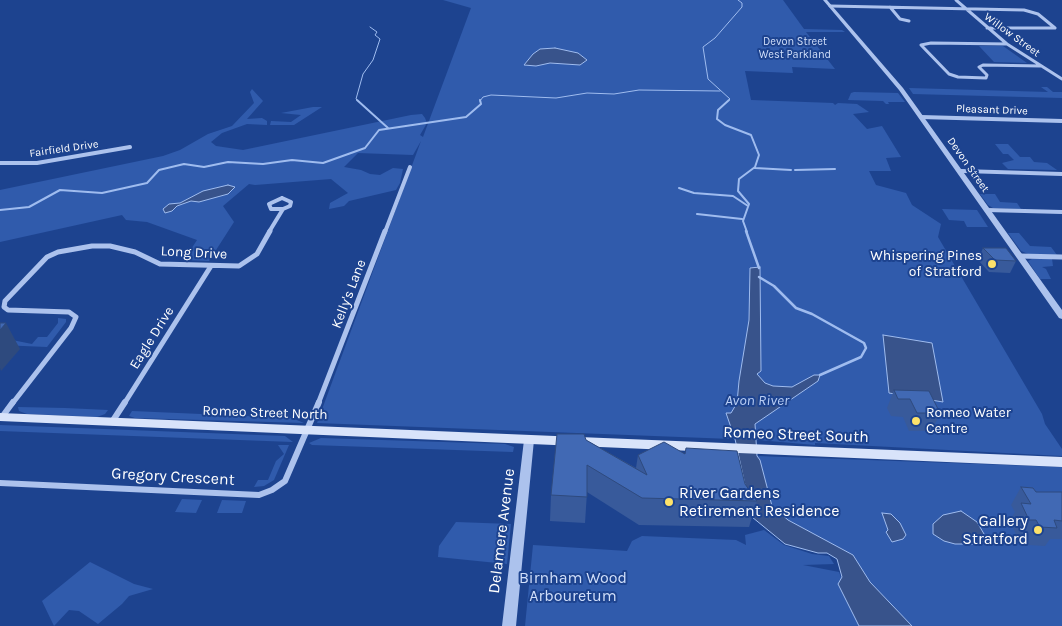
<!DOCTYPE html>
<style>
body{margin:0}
canvas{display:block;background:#1d438f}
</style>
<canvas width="1062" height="626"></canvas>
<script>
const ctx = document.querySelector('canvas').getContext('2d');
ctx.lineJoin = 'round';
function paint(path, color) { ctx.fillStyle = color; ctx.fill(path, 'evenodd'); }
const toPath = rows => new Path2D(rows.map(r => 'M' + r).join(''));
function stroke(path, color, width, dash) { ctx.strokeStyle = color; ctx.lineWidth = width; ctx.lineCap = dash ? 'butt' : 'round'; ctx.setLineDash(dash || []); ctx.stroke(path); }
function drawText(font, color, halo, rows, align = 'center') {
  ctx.font = font + ' Karla,sans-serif'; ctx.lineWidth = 4; ctx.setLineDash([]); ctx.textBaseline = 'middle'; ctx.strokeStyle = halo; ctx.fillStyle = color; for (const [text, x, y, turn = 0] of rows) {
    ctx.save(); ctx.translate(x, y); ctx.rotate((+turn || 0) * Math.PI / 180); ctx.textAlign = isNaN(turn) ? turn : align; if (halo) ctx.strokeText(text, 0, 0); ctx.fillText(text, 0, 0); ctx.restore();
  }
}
paint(toPath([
 [443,0,783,0,804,29,842,30,845,32,806,32,835,69,792,67,793,73,745,71,751,100,833,103,835,105,838,103,857,104,869,112,853,114,867,129,882,126,901,157,886,158,891,171,869,171,876,185,906,193,912,205,941,224,938,237,1042,414,1045,424,1062,449,1062,456,815,443,815,445,758,440,317,423,421,141,413,155,358,153,344,167,361,170,370,174,380,175,393,168,403,169,400,183,396,190,349,201,344,206,329,209,330,203,348,193,331,179,255,185,249,184,223,206,234,222,209,261,184,260,197,240,147,222,126,220,122,215,0,242,0,190,163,156,180,150,208,134,232,126,254,103,250,92,252,89,263,101,247,119,262,118,267,121,267,125,247,124,222,133,211,142,216,146,243,150,411,115,422,114,425,118,427,123,420,135,423,137,471,8],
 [979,46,1003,46,1027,63,994,62],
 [1041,87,1047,87,1053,92,1062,92,1062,98,913,94,909,88,1048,92],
 [854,92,898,93,905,102,888,102,889,104,886,104,883,101,848,100,851,93],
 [313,107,322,107,294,125,270,125,271,121,291,122,301,115,281,113],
 [995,144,1008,144,1020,157,1030,157,1034,162,1047,163,1057,170,1008,169,1002,163,1014,160,1008,154,1003,154],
 [980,194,995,194,1000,202,1017,203,1021,209,993,208,988,205],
 [942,209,977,210,988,227,967,227,964,221,949,220],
 [1008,233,1019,233,1030,246,1051,247,1057,255,1028,254,1021,251],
 [1032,259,1052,259,1053,266,1042,267,1046,269,1051,279,1040,279,1028,261],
 [58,318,66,319,66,322,47,347,0,345,7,339,32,344,38,337,47,337,58,323],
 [18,407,65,408,108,410,105,414,97,417,27,414,19,411],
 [132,411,292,418,304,423,135,418,129,416],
 [0,425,285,436,293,442,0,431],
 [0,433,278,445,289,445,274,480,264,486,254,487,258,480,268,480,276,461,284,454,278,445],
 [321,438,505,444,514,447,513,452,312,445,309,443],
 [757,456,1062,467,1062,626,912,626,870,582,853,555,788,520,772,506,760,460],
 [182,499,202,500,196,513,175,512],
 [222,500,246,501,242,513,217,513],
 [456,522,511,524,507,564,438,557,439,546],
 [764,530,784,545,812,554,829,556,834,564,803,565,839,572,859,626,525,626,533,545,627,551,632,541,642,536,736,540,746,545,745,535],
 [90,562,134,584,153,589,129,596,122,604,98,624,79,611,69,610,54,626,42,601]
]), '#305bac');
const water = toPath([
 [555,48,578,53,587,60,580,65,550,63,536,66,524,65,533,54,540,49,555,48],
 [228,185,235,187,228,194,199,202,191,201,177,206,172,211,165,213,163,209,169,204,180,203,203,191,228,185],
 [760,267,761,371,757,374,765,383,773,386,792,387,814,375,820,375,818,381,755,424,757,456,760,460,772,506,788,520,853,555,870,582,912,626,859,626,838,584,842,577,837,559,827,553,818,553,785,544,752,517,735,439,726,413,731,413,737,403,739,381,749,320,750,268,760,267],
 [883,335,932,343,943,402,889,393,883,335],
 [961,511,977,522,987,539,978,544,955,544,944,541,933,534,933,524,943,515,961,511],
 [882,513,891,514,900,523,906,535,903,539,892,542,886,532,888,530,882,513]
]);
paint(water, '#38538b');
stroke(water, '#9fbcef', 1);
stroke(toPath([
 [358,101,356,99,363,74,373,60,380,39,375,35,377,32,370,27],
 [480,101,483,97,491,95,556,98,587,93,614,94,639,90,720,91],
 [728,101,730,99,708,79,703,47,715,38,742,7,742,3,738,0]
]), '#9fbcef', 1);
stroke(toPath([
 [357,100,388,128],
 [729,100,718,110,717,119,725,125,751,135,759,155,755,167,739,179,738,191,749,204,743,221,747,232],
 [755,168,791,170],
 [795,170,835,169],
 [679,188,694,193,733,196,748,206],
 [0,210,29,207,60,190,102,193,147,183,159,170,184,164,204,167,228,162,263,164,292,160,323,163,365,148,379,130,466,117,481,104,480,100],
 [697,214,742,219]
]), '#9fbcef', 2);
stroke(toPath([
 [746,231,759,268],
 [759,277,774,286,796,308,812,314,864,343,866,348,861,357,820,375]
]), '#9fbcef', 2.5);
stroke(toPath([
 [956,0,1007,44,1062,79],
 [830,6,1024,10,1038,14,1055,28,987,28],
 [890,7,900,19,909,21],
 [1007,44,931,43,921,45,949,74,958,77,986,78,987,75,979,67,983,65,1041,66]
]), '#acc2ed', 3);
stroke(toPath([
 [921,117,1062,121],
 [0,163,37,163,130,147],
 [282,198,291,202,290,206,283,209,271,209,269,204,282,198],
 [987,210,1062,212],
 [269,232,283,209],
 [385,232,410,167]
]), '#acc2ed', 4);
stroke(toPath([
 [1019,256,1062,257],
 [12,404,71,328,76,317,69,312,8,310,4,307,5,301,47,257,58,252,92,246,110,246,135,252,160,264,239,266,257,254,270,231],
 [124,404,211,266],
 [318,404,385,231]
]), '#acc2ed', 5);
stroke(toPath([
 [2,417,13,402],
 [112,422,125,402],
 [0,483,259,495,272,490,285,481,319,402]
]), '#acc2ed', 6);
paint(toPath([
 [823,0,827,0,903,88,961,169,1062,172,1062,176,964,173,1062,310,1062,319,1059,318,899,90,823,0],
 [529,436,533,437,534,440,516,626,502,626,524,440,525,437,529,436]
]), '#acc2ed');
paint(toPath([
 [0,413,1062,457,1062,467,0,421,0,413]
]), '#d8e3fa');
paint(toPath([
 [983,248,1016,261,1010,273,989,272,978,260],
 [894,390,940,413,932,431,909,431,903,417,891,416,887,408],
 [586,440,636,468,638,455,685,454,745,484,757,501,749,527,639,525,587,492,585,523,550,521,551,495],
 [1021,487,1036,492,1062,492,1062,539,1050,539,1045,546,1028,545,1024,538,1017,537,1010,520,1015,512,1011,505]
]), '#385a9b');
paint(toPath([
 [6,323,20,349,1,371,0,368,0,330]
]), '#2e4a7e');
const building = toPath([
 [983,248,1006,248,1016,261,995,260,983,248],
 [0,323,6,323,0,330,0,323],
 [894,390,929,391,940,413,917,413,910,399,898,399,894,390],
 [557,434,584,434,586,440,647,475,638,455,664,442,685,454,686,448,737,451,745,484,757,501,642,498,587,465,587,497,551,495,557,434],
 [1021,487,1033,488,1036,492,1062,492,1062,521,1054,520,1057,528,1040,527,1036,520,1029,520,1021,503,1031,504,1021,487]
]);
paint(building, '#4169b4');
stroke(building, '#2e4a7e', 1);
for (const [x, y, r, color] of [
 [992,264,5,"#fde26a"],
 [916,421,5,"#fde26a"],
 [669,502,5,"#fde26a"],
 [1038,530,5,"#fde26a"]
]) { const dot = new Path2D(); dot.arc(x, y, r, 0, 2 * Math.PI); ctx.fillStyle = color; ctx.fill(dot); stroke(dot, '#1d438f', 2); }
drawText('11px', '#fff', '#1d438f', [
 ["Willow Street",1012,35,36],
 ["Pleasant Drive",992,110,2],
 ["Fairfield Drive",64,149,-8],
 ["Devon Street",968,165,55]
]);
drawText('11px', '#d1dffa', '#1d438f', [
 ["Devon Street",795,42],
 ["West Parkland",795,55]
]);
drawText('14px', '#fff', '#1d438f', [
 ["Long Drive",194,253,3],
 ["Kelly's Lane",349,294,-69],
 ["Eagle Drive",152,338,-58],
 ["Romeo Street North",265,413,2]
]);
drawText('14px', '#fff', '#1d438f', [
 ["Whispering Pines",982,256],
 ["of Stratford",982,272],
 ["Romeo Water",926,413,"left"],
 ["Centre",926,429,"left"]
], 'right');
drawText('italic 15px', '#b8cdf4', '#1d438f', [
 ["Avon River",757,401]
]);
drawText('16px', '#fff', '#1d438f', [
 ["Romeo Street South",796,435,2],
 ["Gregory Crescent",173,477,3],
 ["Delamere Avenue",502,531,-83]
]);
drawText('16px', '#fff', '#1d438f', [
 ["River Gardens",679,493],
 ["Retirement Residence",679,511],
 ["Gallery",1028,521,"right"],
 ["Stratford",1028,539,"right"]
], 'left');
drawText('16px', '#d1dffa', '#1d438f', [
 ["Birnham Wood",573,578],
 ["Arbouretum",573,596]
]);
</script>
